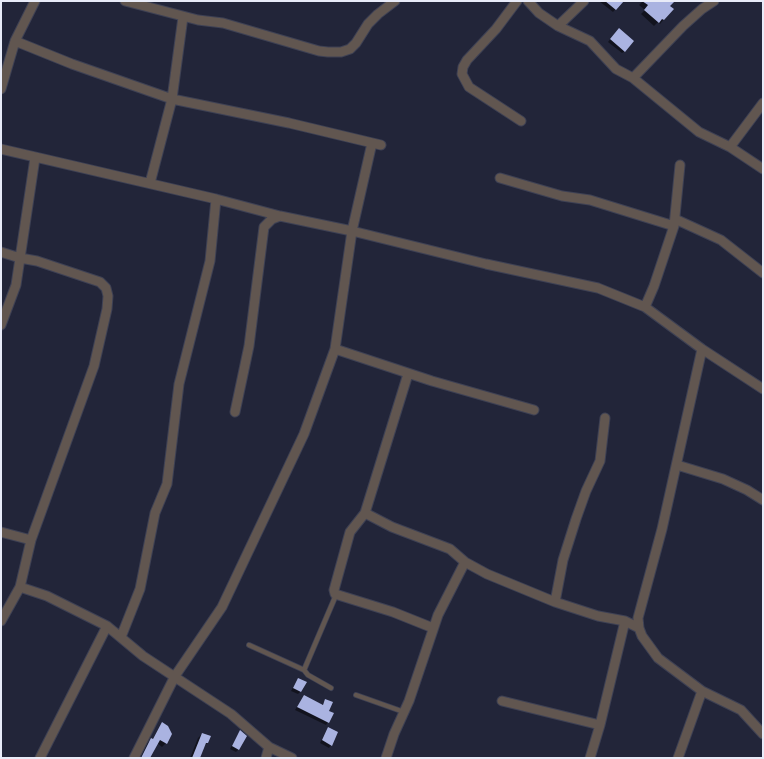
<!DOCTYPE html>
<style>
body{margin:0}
#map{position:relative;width:764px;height:759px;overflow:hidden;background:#222539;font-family:"Nunito Sans",sans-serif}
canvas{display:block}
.frame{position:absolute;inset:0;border:2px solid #e8ebf8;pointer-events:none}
</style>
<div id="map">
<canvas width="764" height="759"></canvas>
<div class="frame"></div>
</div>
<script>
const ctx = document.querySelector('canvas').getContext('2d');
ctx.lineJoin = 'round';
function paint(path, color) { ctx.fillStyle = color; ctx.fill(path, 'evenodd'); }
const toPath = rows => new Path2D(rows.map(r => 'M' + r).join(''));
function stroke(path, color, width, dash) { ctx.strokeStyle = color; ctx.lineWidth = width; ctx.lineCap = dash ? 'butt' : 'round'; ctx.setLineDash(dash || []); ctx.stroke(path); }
paint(toPath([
 [599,1,620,1,621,3,613,12],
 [643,1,671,1,669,6,672,9,660,24,658,22,654,26,641,14,645,10,639,5],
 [616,32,625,51,622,53,608,42],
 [298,679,300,692,298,694,291,691],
 [304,696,322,705,326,700,328,722,326,725,295,710],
 [162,723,166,743,162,747,157,743,149,758,140,758,147,743,152,740],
 [328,728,331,745,329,748,320,743],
 [202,734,207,743,203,747,200,758,190,758,198,738],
 [238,734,238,750,236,752,230,749]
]), '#0007');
paint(toPath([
 [605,1,624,1,616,10],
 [642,1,675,1,670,6,674,9,664,20,662,19,659,23,644,10,648,5],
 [619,28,634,41,625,52,610,39],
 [298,678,307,682,301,692,293,688],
 [304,695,323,705,325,699,333,702,329,711,334,713,329,723,297,707],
 [162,722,168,726,172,734,167,744,160,740,150,758,141,758,151,738,153,739],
 [328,727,338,732,332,746,322,740],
 [240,730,247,736,239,750,232,746],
 [202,733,211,736,208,743,206,743,200,758,192,758]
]), '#aab3e1');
const lane = toPath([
 [249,645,304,670],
 [331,688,308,675,304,670,336,595],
 [356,695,404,712]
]);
const street = toPath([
 [125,1,198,20,223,23,319,51,328,52,341,52,350,49,356,43,368,24,378,14,395,1],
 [517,1,496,29,467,60,463,67,462,74,469,87,521,121],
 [528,1,539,13,558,26,590,41,616,69,633,78,699,132,730,147,763,169],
 [558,26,584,1],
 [15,41,72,64,172,99,289,123,381,145],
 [633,78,683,26,702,9,714,1],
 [1,89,15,41,35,1],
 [372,143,352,231,335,349,432,381,534,410],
 [730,147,763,103],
 [1,149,216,199,280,216,352,231,486,264,598,288,645,307,702,349,763,389],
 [500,178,562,196,590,200,674,226],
 [150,183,172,99,183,17],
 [675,219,721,240,763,273],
 [1,252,20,258,37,261,100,282,106,288,108,296,107,309,94,366,31,540,20,587,1,621],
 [645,307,654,286,674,226,680,165],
 [1,325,16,285,35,158],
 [702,349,662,529,638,618,639,628,642,636,658,658,702,691,741,710,763,734],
 [408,374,365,513,392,527,450,549,465,562,487,574,555,602,598,616,625,621,639,628],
 [235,412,249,346,264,227,272,219,280,216],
 [677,465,723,479,747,490,763,500],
 [365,513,350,532,334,590,335,594,393,612,433,628],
 [1,532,31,540],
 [20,587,47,596,107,626,143,656,231,714,269,747,292,758],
 [555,602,563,560,576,519,586,491,600,461,605,418],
 [121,637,140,589,155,513,167,484,179,384,210,261,216,199],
 [502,701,600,725],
 [40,758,107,626],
 [134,758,175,676,222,607,304,434,335,349],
 [266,758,269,747],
 [386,758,394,734,409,701,438,615,465,562],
 [590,758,600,725,625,621],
 [678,758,702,691]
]);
stroke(lane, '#3e4154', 6);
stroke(street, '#3e4154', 11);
stroke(lane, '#615650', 4.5);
stroke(street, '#615650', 9);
</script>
